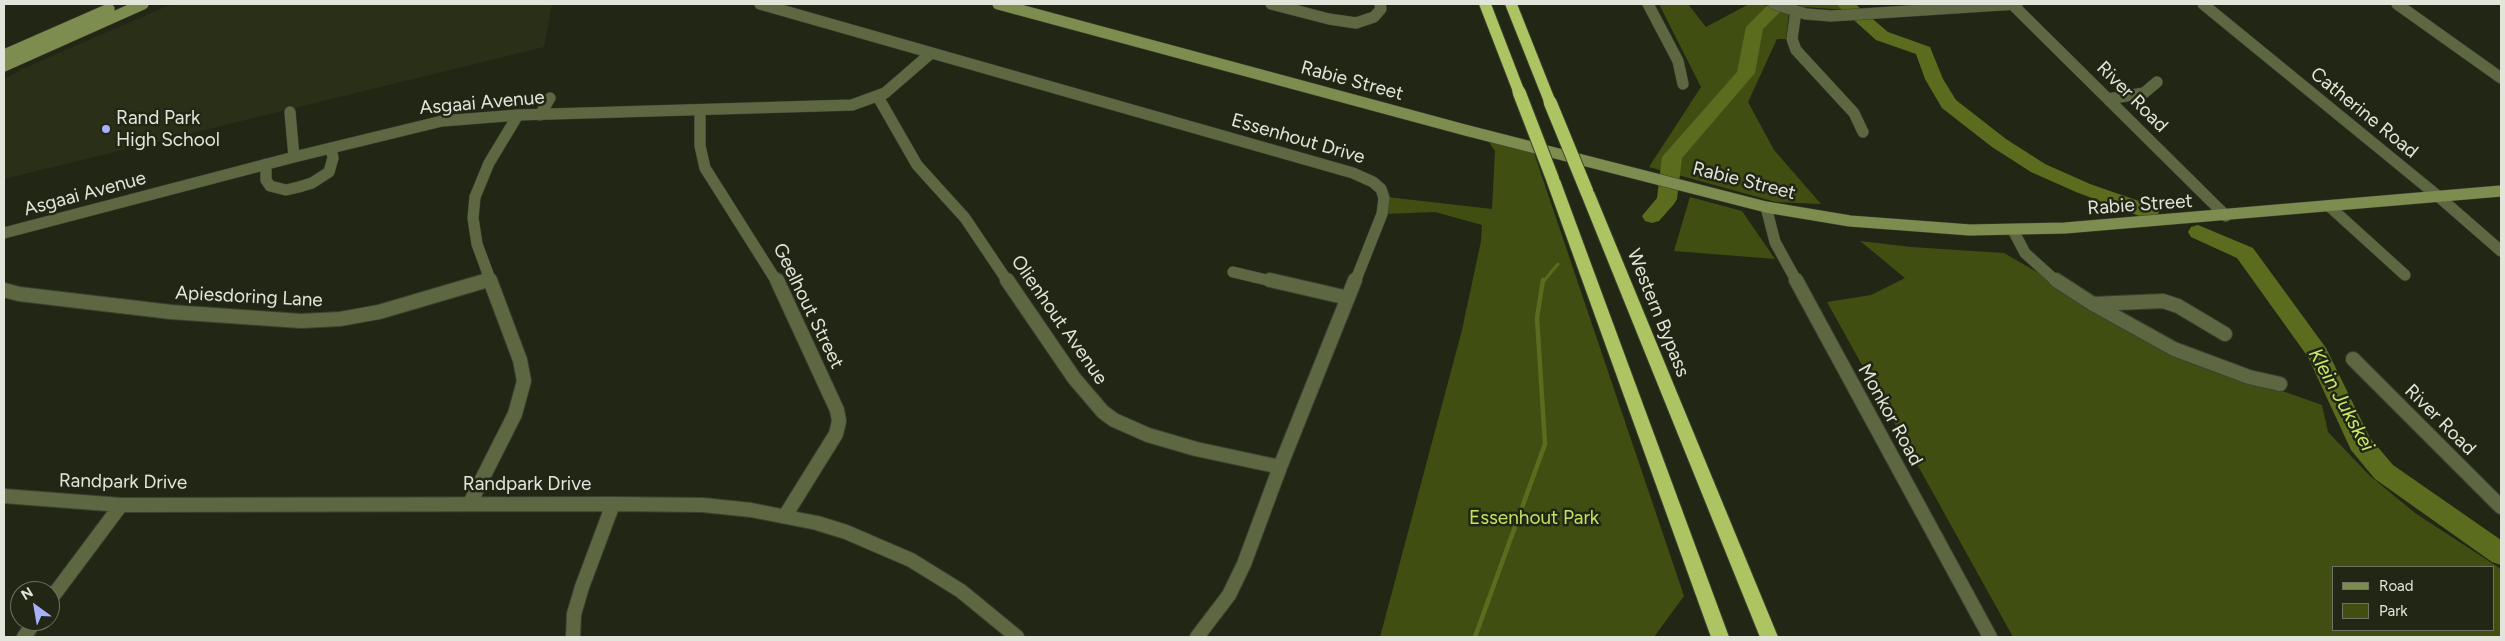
<!DOCTYPE html>
<style>
body{margin:0}
#map{position:relative;width:2505px;height:641px;overflow:hidden;background:#222615;font-family:Figtree,sans-serif}
canvas{display:block}
.frame{position:absolute;inset:0;border:5px solid #e2e5da;pointer-events:none}
.legend{position:absolute;left:2332px;top:566px;width:162px;height:65px;box-sizing:border-box;background:#222615;border:1px solid #6f7264;margin:0;padding:6px 9px;list-style:none;font-size:15px;color:#e2e5da}
.legend li{display:flex;align-items:center;gap:10px;height:25px}
.legend b{width:25px;border:1px solid #6f7264}
.north{position:absolute;left:10px;top:581px;width:50px;height:50px;box-sizing:border-box;background:#222615;border:1px solid #6f7264;border-radius:50%;rotate:328deg;font-size:14px;font-weight:700;line-height:20px;text-align:center;color:#e2e5da}
.north::after{content:'';display:block;margin:auto;width:18px;height:22px;background:#a8b0fc;clip-path:polygon(50% 0,100% 100%,50% 72%,0 100%)}
</style>
<div id="map">
<canvas width="2505" height="641"></canvas>
<div class="frame"></div>
<ul class="legend">
<li><b style="height:6px;background:#7d8d4f"></b>Road</li>
<li><b style="height:14px;background:#414e12"></b>Park</li>
</ul>
<div class="north">N</div>
</div>
<script>
const ctx = document.querySelector('canvas').getContext('2d');
ctx.lineJoin = 'round';
function paint(path, color) { ctx.fillStyle = color; ctx.fill(path, 'evenodd'); }
const toPath = rows => new Path2D(rows.map(r => 'M' + r).join(''));
function stroke(path, color, width, dash) { ctx.strokeStyle = color; ctx.lineWidth = width; ctx.lineCap = dash ? 'butt' : 'round'; ctx.setLineDash(dash || []); ctx.stroke(path); }
function drawText(font, color, halo, rows, align = 'center') {
  ctx.font = font + ' Figtree,sans-serif'; ctx.lineWidth = 5; ctx.setLineDash([]); ctx.textBaseline = 'middle'; ctx.strokeStyle = halo; ctx.fillStyle = color; for (const [text, x, y, turn = 0] of rows) {
    ctx.save(); ctx.translate(x, y); ctx.rotate((+turn || 0) * Math.PI / 180); ctx.textAlign = isNaN(turn) ? turn : align; if (halo) ctx.strokeText(text, 0, 0); ctx.fillText(text, 0, 0); ctx.restore();
  }
}
paint(toPath([
 [172,4,552,4,544,47,4,179,4,79,22,69]
]), '#2a3018');
paint(toPath([
 [1659,4,1688,4,1706,27,1749,4,1760,4,1789,12,1786,39,1777,39,1748,102,1774,150,1821,204,1776,202,1649,167,1701,87],
 [1796,4,1856,4,1862,11,1804,7],
 [1484,135,1531,144,1684,596,1654,637,1380,637,1462,330,1481,241,1482,225,1435,212,1385,214,1387,197,1492,209,1495,151],
 [1690,197,1742,211,1775,259,1674,251],
 [1860,241,1911,247,2004,253,2181,355,2322,405,2328,432,2369,475,2415,513,2501,569,2501,637,2013,637,1827,302,1871,295,1905,278],
 [2334,567,2494,567,2494,630,2334,630]
]), '#414e12');
stroke(toPath([
 [1543,282,1558,264]
]), '#5b6c1e', 3);
stroke(toPath([
 [1475,637,1545,444,1537,318,1543,280]
]), '#5b6c1e', 4.5);
paint(toPath([
 [1769,4,1788,4,1763,29,1755,73,1682,158,1677,199,1674,204,1659,221,1652,223,1645,221,1642,216,1657,198,1662,157,1737,72,1746,27,1769,4],
 [1836,4,1855,4,1888,32,1930,47,1943,79,1956,100,2006,139,2045,164,2090,184,2156,207,2159,212,2156,217,2149,219,2142,217,2076,192,2031,172,1992,147,1942,108,1925,79,1916,54,1876,40,1836,4],
 [2198,225,2253,248,2326,348,2370,438,2393,465,2501,540,2501,565,2492,562,2375,479,2351,450,2308,357,2237,258,2191,237,2188,232,2191,227,2198,225]
]), '#5b6c1e');
const streetFar1 = toPath([
 [760,4,1353,173,1373,182,1381,189,1384,198,1382,214,1355,282],
 [1271,4,1329,19,1356,23,1374,17,1381,9,1380,4],
 [1648,4,1678,61,1683,84],
 [1774,4,1806,14,1831,16,2017,4],
 [2012,4,2226,216],
 [2203,4,2439,197,2501,251],
 [2397,4,2501,78],
 [1796,11,1792,39,1796,50,1854,113,1863,132],
 [878,97,917,165,965,218,1008,282],
 [2108,99,2144,93,2157,82],
 [700,111,700,146,705,168,777,282],
 [290,112,294,157],
 [540,115,550,98],
 [266,164,266,180,270,186,286,190,299,187,312,183,329,172,333,158,331,148],
 [2329,206,2405,275],
 [1766,207,1775,242,1797,282],
 [2013,230,2025,253,2057,282],
 [4,233,294,157,442,121,518,115,852,105,885,93,930,54],
 [1233,272,1275,282],
 [484,282,489,280],
 [491,282,477,244,473,218,475,197,489,163,518,115]
]);
const street = toPath([
 [777,280,837,410,839,421,836,434,785,516],
 [1007,280,1074,378,1103,412,1114,420,1148,435,1196,449,1280,467],
 [1270,280,1348,298],
 [1796,280,1990,637],
 [2056,280,2093,304,2174,349,2249,377,2280,384],
 [4,290,19,294,171,312,301,321,340,319,379,312,488,280],
 [2093,304,2163,301,2178,306,2225,334],
 [2353,359,2501,507],
 [4,496,121,505,613,504,703,505,751,510,817,523,846,532,911,560,961,591,1017,637],
 [470,503,515,414,524,381,520,360,490,280],
 [50,600,121,505],
 [24,637,35,621],
 [573,637,574,614,582,587,613,504],
 [1197,637,1229,595,1244,564,1280,467,1355,280]
]);
const secondary = toPath([
 [998,4,1465,130,1766,207,1850,221,1970,230,2065,228,2501,191],
 [4,55,109,9],
 [4,66,143,4]
]);
const highway = toPath([
 [1479,4,1491,4,1525,92,1523,95,1515,95,1513,92,1479,4],
 [1505,4,1517,4,1556,102,1554,105,1550,106,1544,102,1505,4],
 [1553,176,1560,180,1729,637,1711,637,1546,180,1553,176],
 [1587,188,1594,192,1778,637,1760,637,1580,192,1587,188]
]);
stroke(streetFar1, '#3d4131', 12);
stroke(street, '#3d4131', 16);
stroke(secondary, '#3d4131', 12);
stroke(highway, '#3d4131', 2);
stroke(streetFar1, '#5d6741', 11);
stroke(street, '#5d6741', 14);
stroke(secondary, '#7d8d4f', 11);
paint(highway, '#acc562');
const highwayBridge = toPath([
 [1519,92,1553,180],
 [1550,102,1587,192]
]);
stroke(highwayBridge, '#3d4131', 15, []);
stroke(highwayBridge, '#acc562', 13);
for (const [x, y, r, color] of [
 [106,129,5,"#a8b0fc"]
]) { const dot = new Path2D(); dot.arc(x, y, r, 0, 2 * Math.PI); ctx.fillStyle = color; ctx.fill(dot); stroke(dot, '#222615', 2); }
drawText('19px', '#e2e5da', '#222615', [
 ["Rabie Street",1352,81,15],
 ["River Road",2132,97,45],
 ["Asgaai Avenue",482,103,-5],
 ["Catherine Road",2364,113,39],
 ["Essenhout Drive",1298,139,16],
 ["Rabie Street",1744,181,14],
 ["Asgaai Avenue",85,194,-15],
 ["Rabie Street",2140,205,-4],
 ["Apiesdoring Lane",249,297,3],
 ["Geelhout Street",808,306,64],
 ["Western Bypass",1658,313,68],
 ["Olienhout Avenue",1059,320,55],
 ["Monkor Road",1890,415,61],
 ["River Road",2440,420,45],
 ["Randpark Drive",123,482,1],
 ["Randpark Drive",527,484]
]);
drawText('19px', '#e2e5da', '#222615', [
 ["Rand Park",116,118],
 ["High School",116,140]
], 'left');
drawText('19px', '#c3e260', '#222615', [
 ["Essenhout Park",1534,518]
]);
drawText('italic 20px', '#caea68', '#222615', [
 ["Klein Jukskei",2341,400,61]
]);
</script>
